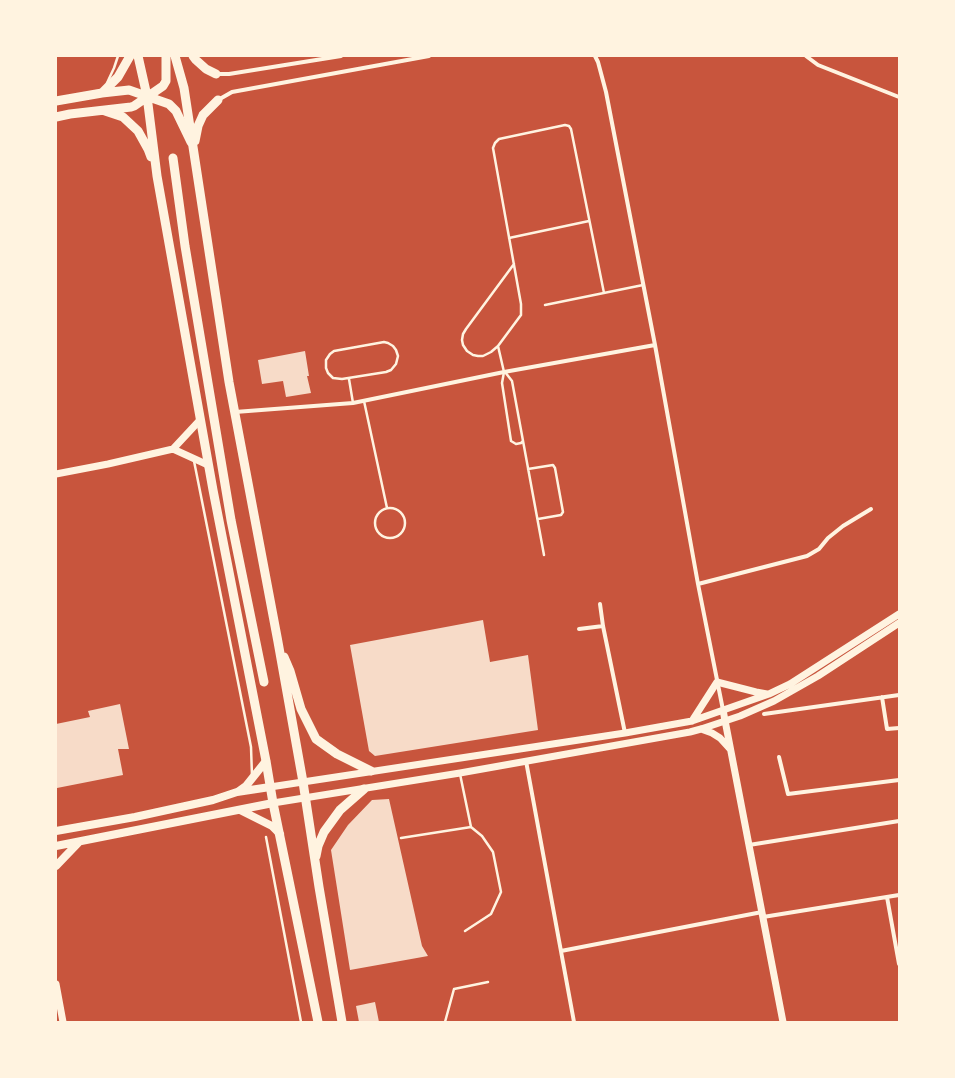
<!DOCTYPE html>
<style>
body{margin:0}
#map{position:relative;width:955px;height:1078px;overflow:hidden;background:#c8553d;font-family:Karla,sans-serif}
canvas{display:block}
.frame{position:absolute;inset:0;border:57px solid #fff3e0;pointer-events:none}
</style>
<div id="map">
<canvas width="955" height="1078"></canvas>
<div class="frame"></div>
</div>
<script>
const ctx = document.querySelector('canvas').getContext('2d');
ctx.lineJoin = 'round';
function paint(path, color) { ctx.fillStyle = color; ctx.fill(path, 'evenodd'); }
const toPath = rows => new Path2D(rows.map(r => 'M' + r).join(''));
function stroke(path, color, width, dash) { ctx.strokeStyle = color; ctx.lineWidth = width; ctx.lineCap = dash ? 'butt' : 'round'; ctx.setLineDash(dash || []); ctx.stroke(path); }
paint(toPath([
 [305,351,309,376,307,376,311,393,286,397,283,381,262,384,258,360],
 [483,620,490,662,528,655,538,730,375,756,369,751,350,645],
 [120,704,129,749,118,749,123,775,57,788,56,782,56,724,90,717,88,711],
 [389,799,422,946,428,956,350,970,331,850,348,825,372,800],
 [375,1002,379,1022,359,1022,356,1006]
]), '#f7dbc8');
stroke(toPath([
 [107,83,114,68,118,56],
 [509,238,589,221],
 [514,264,466,329,463,334,462,340,463,345,467,351,473,355,478,356,483,356,491,352,498,346,518,319,521,315,521,304,493,148,495,143,499,139,565,125,569,126,571,129,604,293],
 [545,305,643,285],
 [384,342,388,343,393,346,396,350,398,356,396,364,391,370,386,372,342,379,333,378,328,373,326,368,326,360,330,354,334,351,384,342],
 [498,346,504,372,502,383,511,441,516,444,521,443,523,441],
 [505,372,512,381,544,555],
 [349,379,353,403],
 [364,401,387,508],
 [194,461,251,747,252,776],
 [528,469,553,465,555,468,563,512,561,515,538,519],
 '375 523a15 15 0 1 1 30 0a15 15 0 1 1-30 0Z',
 [460,774,471,827,482,836,493,852,501,892,491,914,465,931],
 [266,837,301,1022],
 [401,838,471,827],
 [445,1022,454,989,488,982]
]), '#fff3e0', 2.5);
stroke(toPath([
 [595,56,598,62,606,92,655,345,698,584,723,710],
 [806,56,818,65,899,97],
 [216,74,229,74,341,56],
 [218,100,232,92,429,56],
 [235,412,353,403,504,372,655,345],
 [698,584,807,556,819,549,828,538,843,526,871,509],
 [600,604,603,626,625,733],
 [579,629,603,626],
 [882,697,887,729,899,728],
 [764,714,899,695],
 [779,757,788,794,899,780],
 [526,761,574,1022],
 [749,845,899,821],
 [887,897,899,964],
 [763,917,899,895],
 [561,951,762,912]
]), '#fff3e0', 4);
stroke(toPath([
 [173,449,208,465],
 [56,474,108,464,173,449,200,420],
 [723,710,783,1022],
 [692,721,717,682,756,692,767,694],
 [701,729,712,733,720,738,730,749],
 [270,787,625,733,692,721,769,694,790,684,899,614],
 [273,803,460,773,690,732,701,729,740,716,774,701,818,676,899,623],
 [56,984,63,1022]
]), '#fff3e0', 7);
stroke(toPath([
 [239,791,246,786,266,761],
 [240,810,272,826,280,834],
 [56,831,135,817,213,800,237,792,270,787],
 [56,846,273,803],
 [56,866,79,842]
]), '#fff3e0', 8);
stroke(toPath([
 [138,56,147,96,157,176,213,490,266,761,273,803,318,1022],
 [102,93,118,77,130,56],
 [56,101,102,93,129,90,169,104,176,111,191,142],
 [105,111,123,117,138,131,148,149,151,157],
 [56,117,70,114,131,107,134,106,163,86,166,81,166,56]
]), '#fff3e0', 9);
stroke(toPath([
 [175,56,184,88,229,382,278,642,303,782,319,887,342,1022],
 [193,56,196,60,206,69,216,74],
 [195,141,198,126,203,115,218,100],
 [173,158,185,246,231,520,264,682],
 [284,657,290,671,301,709,316,739,337,754,371,771],
 [316,856,318,846,324,832,340,810,364,789]
]), '#fff3e0', 9);
</script>
